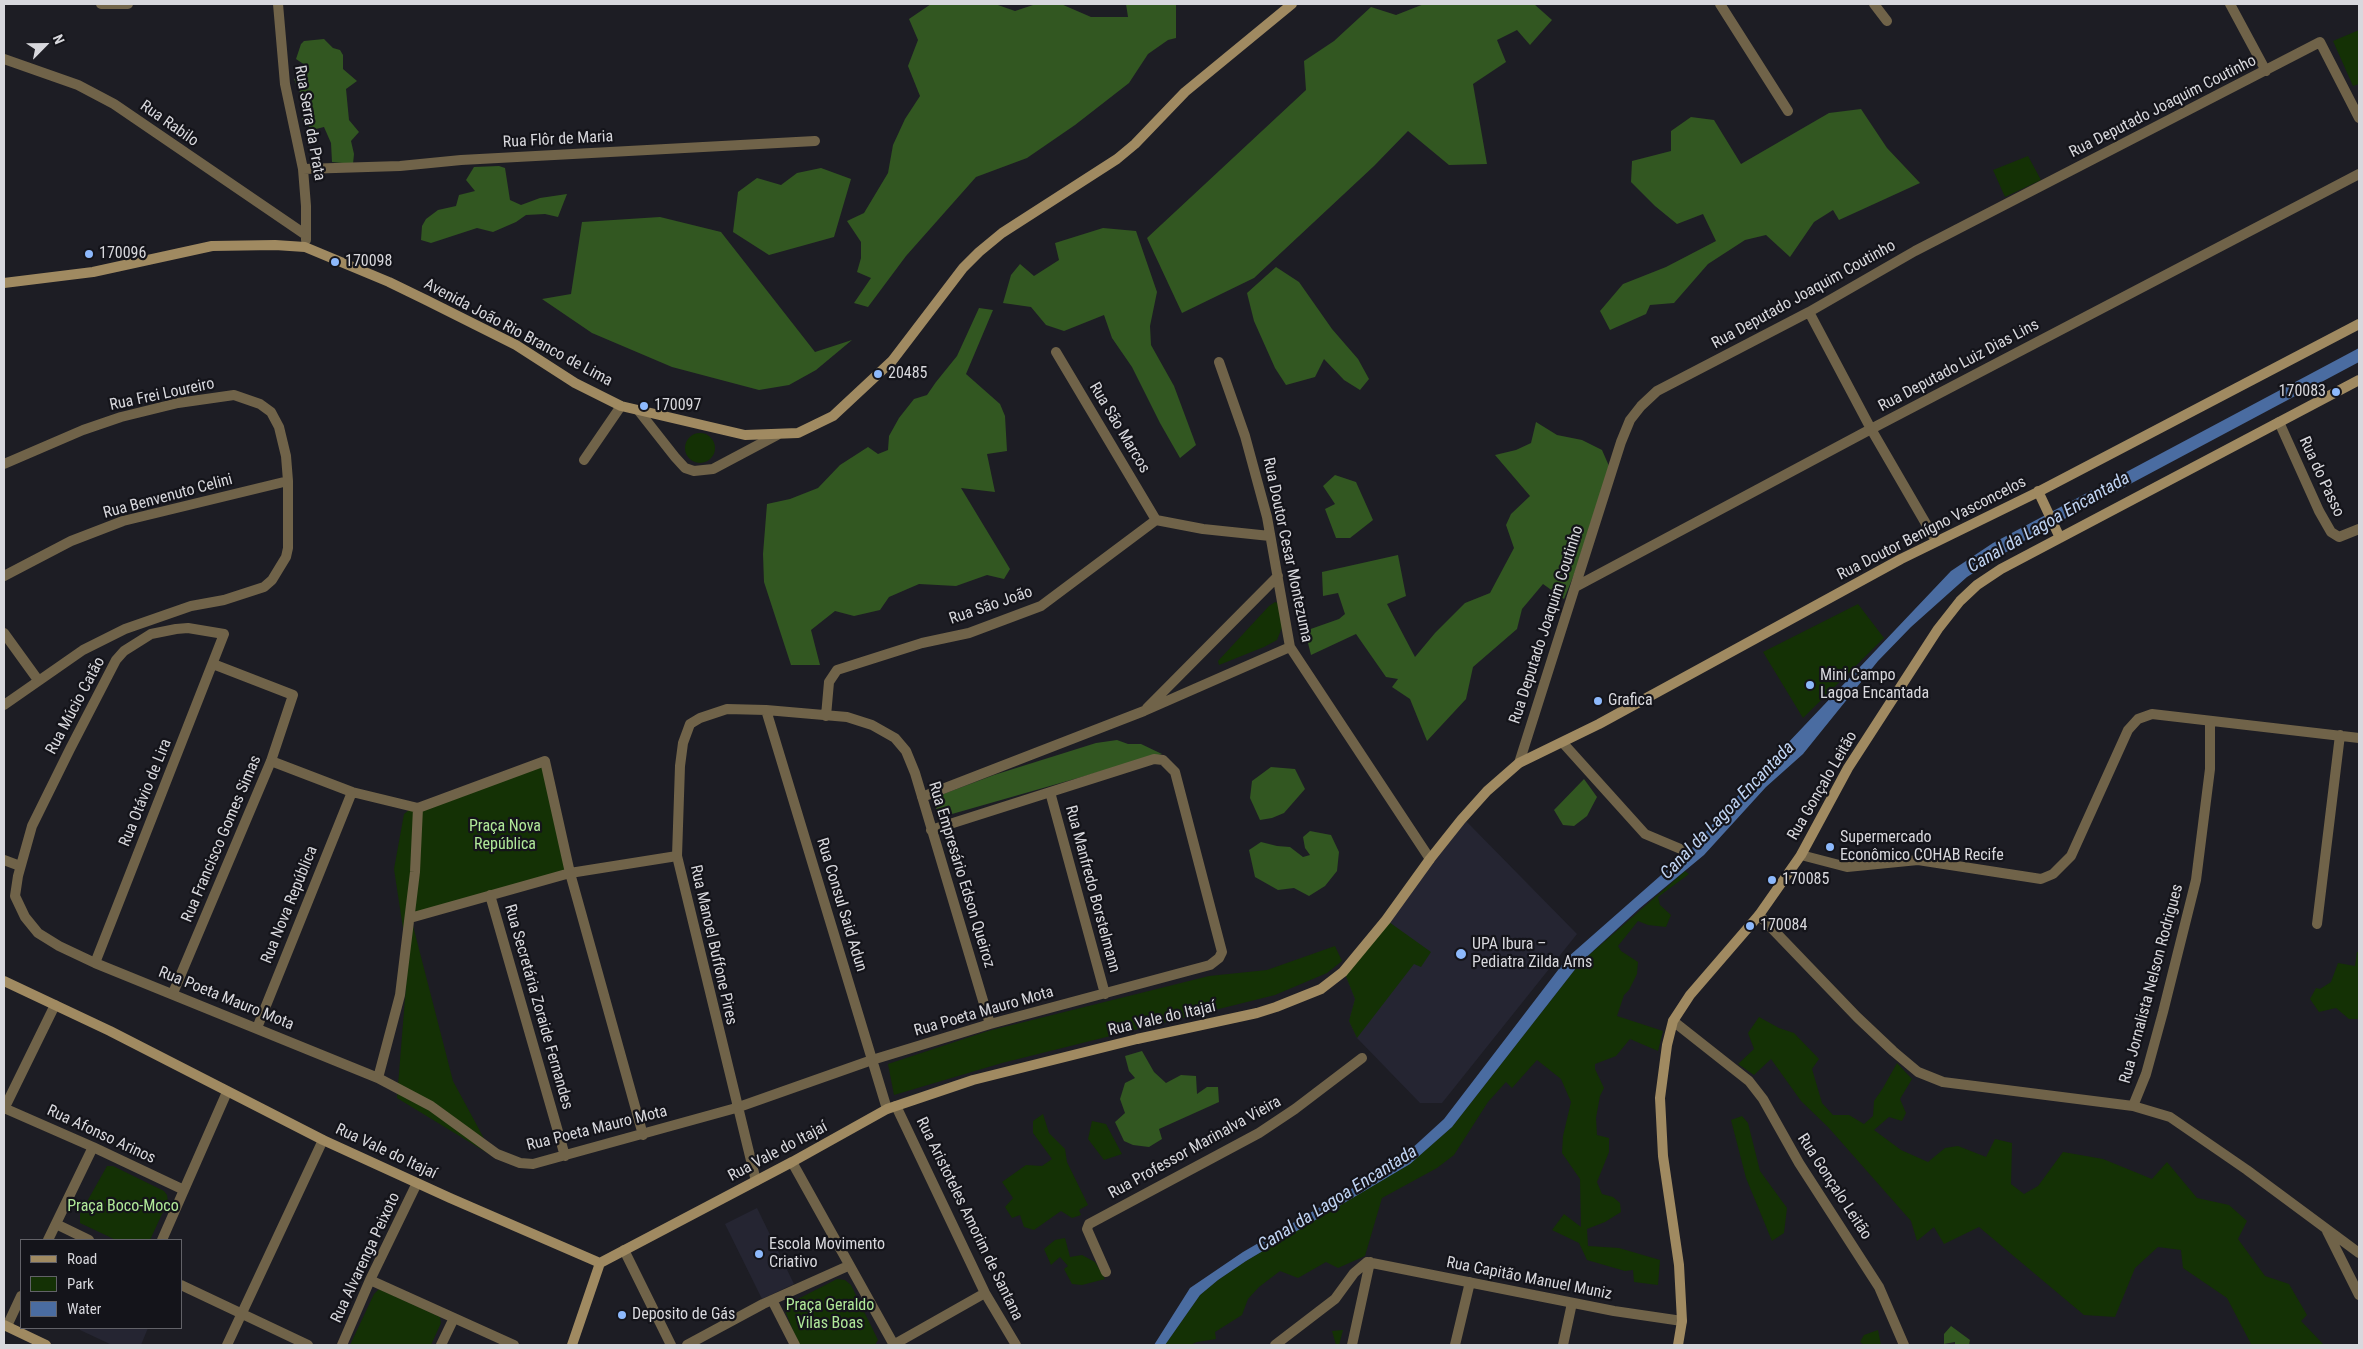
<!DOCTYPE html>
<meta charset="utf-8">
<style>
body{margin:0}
#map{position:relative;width:2363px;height:1349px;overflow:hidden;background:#1d1d24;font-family:"Roboto Condensed",sans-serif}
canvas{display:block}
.frame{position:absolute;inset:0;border:5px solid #d8d8dd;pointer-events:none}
.legend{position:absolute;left:20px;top:1239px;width:162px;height:90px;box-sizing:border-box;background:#14141a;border:1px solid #626268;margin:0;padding:6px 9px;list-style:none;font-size:15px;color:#d8d8dd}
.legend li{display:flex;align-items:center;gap:10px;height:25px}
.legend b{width:25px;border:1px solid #626268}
.north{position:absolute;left:20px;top:20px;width:50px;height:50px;-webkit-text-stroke:4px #14141a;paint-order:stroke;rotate:67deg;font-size:14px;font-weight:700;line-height:20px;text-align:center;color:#d8d8dd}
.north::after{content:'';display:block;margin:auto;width:18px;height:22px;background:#d8d8dd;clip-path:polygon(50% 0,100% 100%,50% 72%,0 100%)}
</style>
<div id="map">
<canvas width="2363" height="1349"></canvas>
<div class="frame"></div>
<ul class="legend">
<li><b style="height:6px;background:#a08a61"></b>Road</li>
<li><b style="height:14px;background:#143105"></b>Park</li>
<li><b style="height:14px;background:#4a6ca1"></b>Water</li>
</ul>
<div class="north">N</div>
</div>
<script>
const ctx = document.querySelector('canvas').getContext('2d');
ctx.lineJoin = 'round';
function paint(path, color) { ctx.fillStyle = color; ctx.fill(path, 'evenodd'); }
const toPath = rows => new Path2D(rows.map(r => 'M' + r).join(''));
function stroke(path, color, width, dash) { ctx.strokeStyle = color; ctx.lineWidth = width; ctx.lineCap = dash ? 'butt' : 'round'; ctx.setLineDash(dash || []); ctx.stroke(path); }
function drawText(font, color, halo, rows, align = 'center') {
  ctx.font = font + ' "Roboto Condensed",sans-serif'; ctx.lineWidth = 4.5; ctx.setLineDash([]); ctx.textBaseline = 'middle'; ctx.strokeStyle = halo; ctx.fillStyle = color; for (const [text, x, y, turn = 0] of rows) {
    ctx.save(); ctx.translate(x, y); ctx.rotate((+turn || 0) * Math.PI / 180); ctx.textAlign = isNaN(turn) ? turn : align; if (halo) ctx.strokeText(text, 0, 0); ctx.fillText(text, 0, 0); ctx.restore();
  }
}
paint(toPath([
 [1466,821,1577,934,1442,1103,1420,1103,1357,1038,1349,1021,1355,999,1345,974],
 [757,1208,794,1284,762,1299,725,1224],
 [80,1328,148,1328,141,1345,112,1345,80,1330]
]), '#252532');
paint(toPath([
 [2359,30,2359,84,2353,86,2333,41],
 [2028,156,2041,180,2005,197,1993,170],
 '685 448a15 15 0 1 1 30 0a15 15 0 1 1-30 0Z',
 [1275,602,1278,603,1283,625,1277,640,1264,647,1219,665,1218,661,1269,606],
 [1858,604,1884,638,1803,718,1763,652],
 [549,764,574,874,411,918,453,1081,494,1157,397,1098,408,961,394,869,404,814,409,810],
 [1685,871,1689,874,1658,897,1660,905,1671,915,1666,927,1648,925,1638,921,1618,946,1621,951,1638,962,1637,974,1629,990,1624,995,1617,1016,1663,1031,1658,1051,1630,1039,1616,1056,1595,1064,1595,1069,1604,1088,1600,1096,1596,1118,1597,1135,1609,1138,1609,1152,1597,1182,1602,1194,1613,1197,1620,1203,1621,1212,1605,1222,1587,1229,1588,1246,1619,1248,1660,1260,1658,1285,1634,1282,1633,1270,1625,1271,1587,1260,1579,1243,1552,1230,1564,1214,1581,1227,1580,1179,1562,1153,1563,1136,1571,1102,1561,1079,1537,1060,1512,1088,1506,1082,1488,1102,1454,1155,1437,1168,1382,1198,1365,1256,1338,1268,1326,1262,1298,1278,1280,1271,1259,1287,1248,1299,1242,1315,1215,1332,1216,1339,1197,1342,1190,1345,1165,1345,1200,1295,1218,1280,1246,1261,1410,1164,1452,1127,1580,963],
 [1389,922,1431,952,1421,967,1414,964,1357,1038,1349,1021,1355,999,1345,974],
 [1335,946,1342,961,1327,973,1275,995,1002,1063,894,1095,888,1064,988,1031,1209,976,1267,970],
 [2357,952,2359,952,2359,1019,2349,1019,2336,1008,2319,1012,2310,999,2316,988,2320,989,2331,982,2338,963,2355,966],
 [1759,1017,1779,1028,1794,1033,1819,1059,1812,1069,1822,1103,1833,1115,1849,1115,1864,1124,1873,1116,1874,1101,1883,1088,1897,1063,1912,1079,1900,1099,1906,1113,1902,1121,1889,1117,1874,1130,1901,1150,1928,1162,1945,1148,1958,1146,1986,1157,1995,1139,2012,1143,2011,1184,2024,1194,2038,1186,2063,1152,2103,1159,2152,1179,2167,1162,2197,1198,2229,1205,2247,1221,2238,1239,2265,1276,2289,1284,2307,1315,2301,1321,2324,1345,2249,1345,2251,1344,2227,1298,2183,1268,2181,1250,2158,1247,2135,1268,2115,1317,2084,1315,1979,1227,1944,1244,1934,1227,1917,1241,1911,1221,1828,1127,1801,1101,1771,1059,1754,1075,1738,1064,1754,1049,1748,1033],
 [1043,1114,1049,1133,1065,1149,1067,1162,1088,1205,1079,1210,1081,1215,1072,1218,1061,1211,1034,1230,1024,1227,1020,1215,1012,1218,1005,1207,1013,1198,1002,1182,1026,1165,1042,1166,1052,1159,1033,1133,1033,1121],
 [1742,1116,1748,1123,1760,1171,1787,1208,1784,1233,1772,1241,1746,1178,1731,1120],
 [1092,1121,1106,1124,1122,1154,1104,1160,1088,1139],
 [107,1166,113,1166,164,1191,167,1195,168,1201,150,1240,116,1240,80,1223,80,1214],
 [1065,1238,1070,1257,1082,1255,1095,1262,1105,1279,1082,1285,1072,1284,1064,1269,1068,1266,1060,1257,1051,1265,1044,1249,1055,1240],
 [837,1279,845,1280,851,1285,878,1340,875,1345,799,1345,784,1308,788,1304],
 [379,1289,440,1317,441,1323,431,1345,350,1345,374,1294],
 [1343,1330,1339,1345,1336,1345,1332,1331],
 [1878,1330,1881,1345,1864,1345,1860,1342,1864,1335]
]), '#143105');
paint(toPath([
 [931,4,995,4,1015,11,1036,4,1061,4,1091,17,1128,17,1126,4,1176,4,1176,38,1168,40,1148,54,1129,83,1075,125,1027,158,976,177,906,256,868,307,854,303,871,278,857,272,861,258,861,242,847,221,864,213,888,173,893,145,905,119,920,96,908,66,918,40,909,19],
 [1424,4,1534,4,1552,20,1530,45,1517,30,1497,40,1506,62,1473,84,1487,164,1449,165,1408,131,1374,166,1254,278,1182,313,1147,238,1306,90,1304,61,1334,41,1371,7,1396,15],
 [324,39,333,48,340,50,343,55,343,69,357,81,346,89,349,120,359,132,351,141,354,154,353,164,332,162,331,143,324,127,312,130,302,119,302,97,294,79,305,74,305,65,296,59,301,44,304,41],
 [1861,109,1887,148,1920,183,1839,220,1833,210,1814,222,1790,257,1766,235,1745,240,1708,264,1674,303,1650,305,1646,314,1610,330,1600,311,1623,284,1666,267,1716,241,1703,214,1677,224,1655,206,1631,182,1632,161,1671,151,1671,131,1691,117,1714,120,1741,164,1829,113],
 [499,166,505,168,510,200,521,205,540,198,567,194,558,217,545,214,526,215,516,222,493,232,477,228,431,243,421,240,422,226,426,219,438,210,456,206,459,195,475,191,466,180,474,167],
 [821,168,851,179,834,237,769,255,733,232,738,192,757,178,781,185,797,173],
 [660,217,721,232,815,352,852,340,816,370,789,385,759,390,672,367,592,333,542,299,571,294,582,222],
 [1103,228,1136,231,1157,292,1150,326,1151,345,1174,386,1196,445,1180,458,1160,423,1132,367,1112,338,1104,315,1064,331,1046,325,1031,307,1003,303,1011,275,1020,264,1034,276,1059,260,1055,243],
 [1276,267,1299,282,1332,329,1358,359,1369,379,1360,390,1344,380,1324,359,1315,377,1286,385,1275,368,1254,321,1247,293],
 [979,308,993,310,966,374,1000,404,1005,416,1007,451,987,454,995,492,961,488,1010,569,1004,579,987,575,956,586,919,584,889,597,880,610,854,616,835,611,811,630,820,665,791,665,764,582,763,554,767,504,790,499,818,488,840,465,868,447,878,454,888,450,889,436,899,418,914,399,927,395,936,382,957,356],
 [1536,422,1557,435,1582,440,1602,450,1609,466,1575,572,1564,599,1543,584,1522,609,1517,629,1473,667,1466,699,1427,741,1410,699,1392,687,1398,679,1386,677,1356,634,1311,655,1305,631,1339,619,1345,614,1338,593,1323,596,1322,572,1398,555,1406,596,1387,604,1415,657,1435,633,1465,603,1490,593,1514,548,1506,525,1511,514,1530,496,1495,455,1516,450,1531,443],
 [1335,475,1356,482,1373,520,1350,538,1336,538,1325,509,1335,504,1323,486],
 [1117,740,1128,744,1141,744,1162,754,952,814,936,810,938,796,994,775,1096,743],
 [1271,767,1295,769,1305,789,1284,813,1272,818,1260,820,1250,798,1252,781],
 [1584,779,1597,797,1587,816,1574,826,1563,825,1554,810],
 [1310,831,1331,835,1339,852,1337,871,1325,886,1309,896,1294,888,1278,890,1255,877,1249,850,1261,842,1277,846,1290,847,1303,857,1310,855,1305,848,1303,837],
 [1142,1051,1154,1072,1166,1083,1181,1075,1196,1076,1197,1094,1207,1087,1218,1087,1219,1102,1159,1129,1162,1139,1149,1147,1133,1145,1124,1141,1115,1122,1125,1113,1120,1099,1125,1083,1135,1078,1129,1071,1125,1056],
 [1951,1326,1970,1340,1969,1345,1955,1345,1955,1342,1944,1344,1944,1334]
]), '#325721');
paint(toPath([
 [2359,348,2359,362,2027,539,1967,577,1911,627,1878,661,1803,754,1766,787,1704,855,1640,908,1580,963,1452,1127,1410,1164,1246,1261,1218,1280,1200,1295,1165,1345,1154,1345,1190,1288,1243,1252,1382,1171,1409,1151,1444,1119,1568,957,1693,847,1730,804,1951,571,1993,543]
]), '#4a6ca1');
stroke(toPath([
 [101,4,128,4],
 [278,4,285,84,303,169,306,206,306,240],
 [1720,4,1788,111],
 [1874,4,1887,21],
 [2230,4,2266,71],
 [4,59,78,85,114,104,306,235],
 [303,169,400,166,461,160,815,141],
 [1809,312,1871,429,1936,541],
 [1056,352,1156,520],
 [1219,362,1245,436,1267,517,1290,647,1430,859],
 [638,410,675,457,685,468,694,471,713,469,777,435],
 [2279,422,2319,511,2331,532,2339,537,2359,529],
 [584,460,621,406],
 [4,464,83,430,121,417,178,403,234,395,260,404,271,412,279,427,286,456,288,481,288,548,286,557,272,580,264,587,224,600,191,606,125,629,83,650,4,705],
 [4,576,71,541,123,521,288,481],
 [1575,587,1871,429,2359,174],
 [4,633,38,680],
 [1147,708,1278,576],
 [766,710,887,1109],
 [826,716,829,682,837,670,922,643,969,633,1041,606,1156,520,1203,529,1270,536],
 [1563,743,1645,834,1683,850],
 [271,761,352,792,418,808,545,761,570,873,643,1135],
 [1519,763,1621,442,1630,420,1641,406,1657,391,1809,312,1915,251,2320,42,2359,118],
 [1050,792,1105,994],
 [922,797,1144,711,1290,647],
 [1801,855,1847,867,1918,860,2041,879,2053,874,2071,856,2128,730,2138,719,2152,714,2359,738],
 [4,860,20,866],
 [490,895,565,1156],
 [1759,915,1857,1017,1893,1051,1918,1072,1943,1082,2133,1106,2170,1117,2247,1170,2359,1253],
 [410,918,570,873,677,856],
 [2317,924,2340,735],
 [95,963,224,634,188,628,176,629,151,634,124,651,116,660,70,749,32,826,18,876,15,896,25,917,38,933,59,946,95,963,378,1078,431,1106,497,1154,520,1163,533,1164,736,1108,872,1060,990,1024,1210,965,1219,958,1222,952,1175,772,1163,760,1154,759,931,830],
 [173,993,271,761,293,695,213,664],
 [1673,1021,1749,1081,1763,1099,1799,1163,1879,1287,1904,1345],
 [257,1028,352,792],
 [378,1078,400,995,415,872,418,808],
 [896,1106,985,1293,1016,1345],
 [2133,1106,2146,1074,2163,1012,2196,880,2210,769,2210,721],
 [4,1108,93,1147,184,1190],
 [4,1109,55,1005],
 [792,1162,894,1345],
 [756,1181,677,856,680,766,683,743,690,724,700,718,727,709,766,710,847,717,872,725,895,738,906,751,915,773,990,1024],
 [56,1224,89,1240],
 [2327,1231,2359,1295],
 [48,1240,93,1147],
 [162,1240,227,1092],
 [624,1250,671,1345],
 [1106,1272,1087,1229,1089,1224,1259,1133,1295,1109,1362,1058],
 [370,1280,514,1345],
 [181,1285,308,1345],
 [772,1300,795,1345],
 [7,1326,21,1296],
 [227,1345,323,1140],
 [342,1345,370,1280,417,1183],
 [441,1345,454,1318],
 [687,1345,763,1304,848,1266],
 [893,1345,985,1293],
 [1275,1345,1335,1299,1354,1273,1367,1262,1614,1311,1682,1321],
 [1352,1345,1370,1262],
 [1455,1345,1470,1282],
 [1563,1345,1572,1303]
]), '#706349', 10);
stroke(toPath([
 [4,283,93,272,212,246,275,245,305,247,389,282,426,300,516,345,575,383,621,406,745,435,798,433,833,416,892,361,963,268,979,252,1002,233,1117,159,1135,144,1185,92,1292,4],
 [2038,491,2060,538],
 [4,981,110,1031,323,1140,450,1198,600,1263,792,1162,887,1109,973,1080,1137,1039,1257,1013,1276,1007,1321,989,1343,972,1386,920,1430,859,1461,820,1487,791,1519,763,1599,724,1901,559,2036,493,2359,324],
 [4,1325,46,1345],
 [572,1345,600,1263],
 [1678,1345,1682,1321,1679,1265,1663,1156,1660,1098,1667,1045,1673,1021,1690,995,1759,915,1801,855,1848,768,1938,629,1960,601,1977,585,2001,569,2359,380]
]), '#a08a61', 10);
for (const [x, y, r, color] of [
 [89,254,5,"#8db9fc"],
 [335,262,5,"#8db9fc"],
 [878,374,5,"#8db9fc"],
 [2336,392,5,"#8db9fc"],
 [644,406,5,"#8db9fc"],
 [1810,685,5,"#8db9fc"],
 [1598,701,5,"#8db9fc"],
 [1830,847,5,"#8db9fc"],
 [1772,880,5,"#8db9fc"],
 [1750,926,5,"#8db9fc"],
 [1461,954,6,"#8db9fc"],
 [759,1254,5,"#8db9fc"],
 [622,1315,5,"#8db9fc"]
]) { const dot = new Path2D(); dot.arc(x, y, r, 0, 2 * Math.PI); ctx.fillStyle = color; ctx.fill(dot); stroke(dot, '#14141a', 2); }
drawText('16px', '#d8d8dd', '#14141a', [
 ["Rua Deputado Joaquim Coutinho",2163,107,-27],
 ["Rua Serra da Prata",309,123,80],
 ["Rua Rabilo",169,124,35],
 ["Rua Flôr de Maria",558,140,-3],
 ["Rua Deputado Joaquim Coutinho",1804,295,-29],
 ["Avenida João Rio Branco de Lima",518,333,28],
 ["Rua Deputado Luiz Dias Lins",1959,366,-28],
 ["Rua Frei Loureiro",162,395,-12],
 ["Rua São Marcos",1119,428,59],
 ["Rua do Passo",2321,477,65],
 ["Rua Benvenuto Celini",168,497,-15],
 ["Rua Doutor Benígno Vasconcelos",1932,529,-27],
 ["Rua Doutor Cesar Montezuma",1287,550,78],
 ["Rua São João",991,606,-19],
 ["Rua Deputado Joaquim Coutinho",1547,625,-72],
 ["Rua Múcio Catão",76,706,-62],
 ["Rua Gonçalo Leitão",1823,786,-60],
 ["Rua Otávio de Lira",146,793,-68],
 ["Rua Francisco Gomes Simas",222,839,-67],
 ["Rua Empresário Edson Queiroz",961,875,73],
 ["Rua Manfredo Borstelmann",1092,889,75],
 ["Rua Nova República",290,905,-68],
 ["Rua Consul Said Adun",841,905,73],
 ["Rua Manoel Buffone Pires",713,945,77],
 ["Rua Jornalista Nelson Rodrigues",2152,984,-75],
 ["Rua Poeta Mauro Mota",226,999,22],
 ["Rua Secretária Zoraide Fernandes",538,1007,74],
 ["Rua Poeta Mauro Mota",984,1012,-16],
 ["Rua Vale do Itajaí",1162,1019,-13],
 ["Rua Poeta Mauro Mota",597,1129,-14],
 ["Rua Afonso Arinos",101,1135,25],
 ["Rua Professor Marinalva Vieira",1195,1148,-29],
 ["Rua Vale do Itajaí",386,1152,25],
 ["Rua Vale do Itajaí",778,1152,-28],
 ["Rua Gonçalo Leitão",1834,1187,57],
 ["Rua Aristoteles Amorim de Santana",969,1219,64],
 ["Rua Alvarenga Peixoto",366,1258,-65],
 ["Rua Capitão Manuel Muniz",1529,1279,11]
]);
drawText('16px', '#d8d8dd', '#14141a', [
 ["170096",99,254],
 ["170098",345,262],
 ["20485",888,374],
 ["170083",2326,392,"right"],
 ["170097",654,406],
 ["Mini Campo",1820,676],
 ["Lagoa Encantada",1820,694],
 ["Grafica",1608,701],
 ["Supermercado",1840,838],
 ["Econômico COHAB Recife",1840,856],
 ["170085",1782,880],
 ["170084",1760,926],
 ["UPA Ibura –",1472,945],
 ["Pediatra Zilda Arns",1472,963],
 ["Escola Movimento",769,1245],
 ["Criativo",769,1263],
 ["Deposito de Gás",632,1315]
], 'left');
drawText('16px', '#afe898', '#14141a', [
 ["Praça Nova",505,827],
 ["República",505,845],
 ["Praça Boco-Moco",123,1207],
 ["Praça Geraldo",830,1306],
 ["Vilas Boas",830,1324]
]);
drawText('italic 18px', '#c0d4f3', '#14141a', [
 ["Canal da Lagoa Encantada",2049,523,-30],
 ["Canal da Lagoa Encantada",1728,811,-46],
 ["Canal da Lagoa Encantada",1338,1199,-32]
]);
</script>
